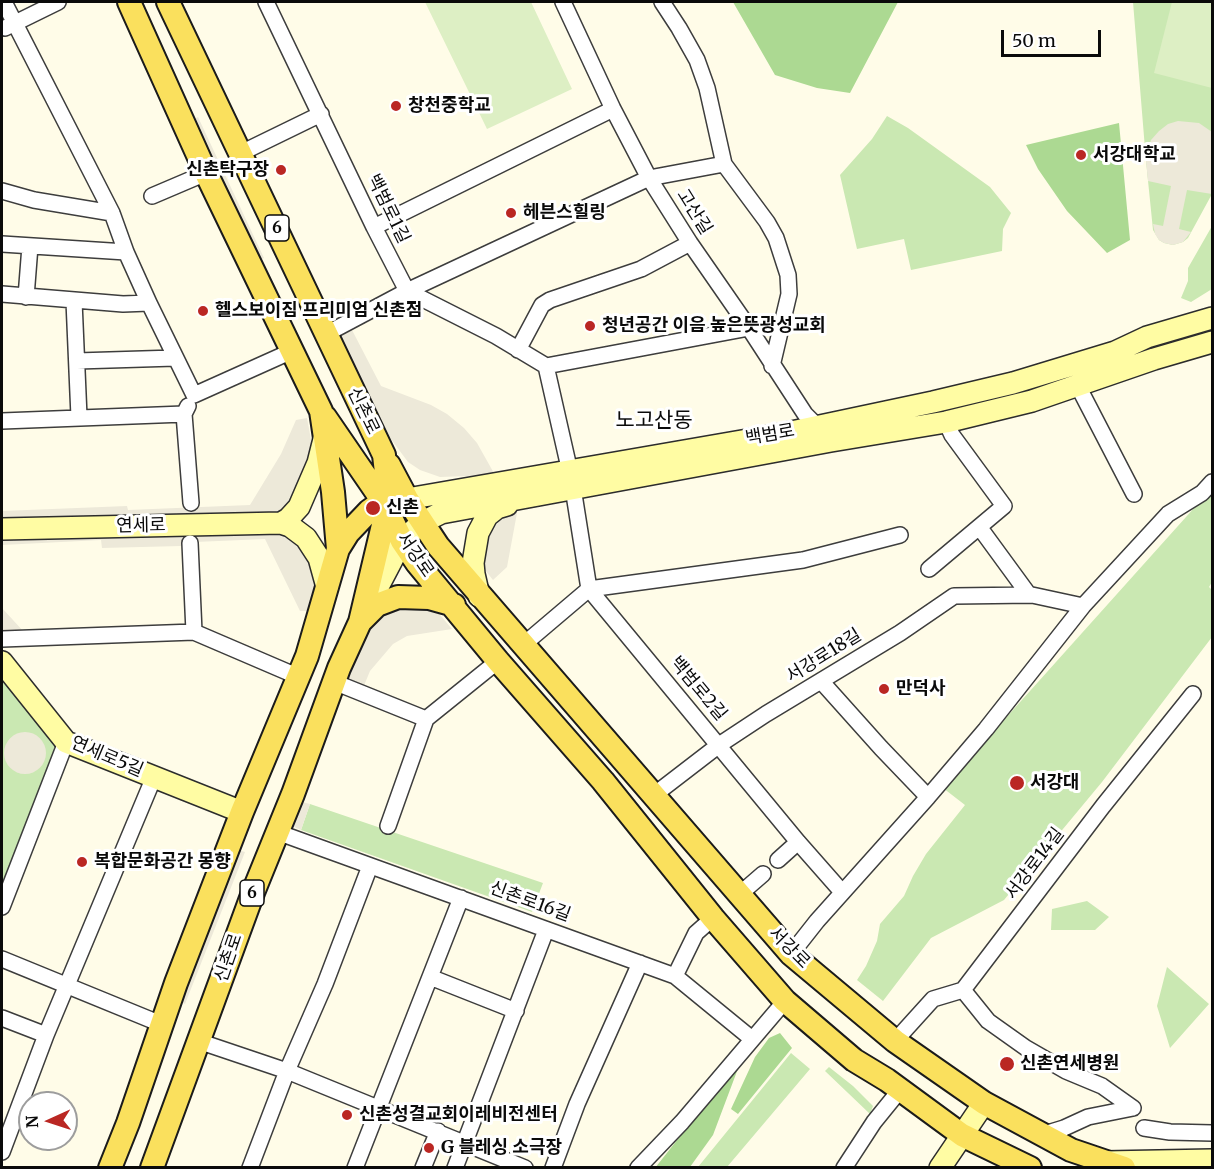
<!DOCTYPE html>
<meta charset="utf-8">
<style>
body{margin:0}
#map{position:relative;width:1214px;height:1169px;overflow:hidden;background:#fffce8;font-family:Merriweather,serif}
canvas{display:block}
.frame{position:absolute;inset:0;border:3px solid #0a0a0a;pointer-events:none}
.north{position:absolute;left:18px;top:1091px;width:60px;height:60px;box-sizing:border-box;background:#fff;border:2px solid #9d9d9d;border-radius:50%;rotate:267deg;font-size:16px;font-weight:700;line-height:24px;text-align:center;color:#0a0a0a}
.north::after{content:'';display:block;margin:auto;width:21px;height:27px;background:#ba2723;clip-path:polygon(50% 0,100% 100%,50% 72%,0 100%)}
.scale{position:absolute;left:1001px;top:30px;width:100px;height:27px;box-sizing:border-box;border:3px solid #0a0a0a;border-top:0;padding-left:8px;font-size:18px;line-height:21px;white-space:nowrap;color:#0a0a0a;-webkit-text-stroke:4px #fff;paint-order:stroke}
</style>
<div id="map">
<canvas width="1214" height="1169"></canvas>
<div class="frame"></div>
<div class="north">N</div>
<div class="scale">50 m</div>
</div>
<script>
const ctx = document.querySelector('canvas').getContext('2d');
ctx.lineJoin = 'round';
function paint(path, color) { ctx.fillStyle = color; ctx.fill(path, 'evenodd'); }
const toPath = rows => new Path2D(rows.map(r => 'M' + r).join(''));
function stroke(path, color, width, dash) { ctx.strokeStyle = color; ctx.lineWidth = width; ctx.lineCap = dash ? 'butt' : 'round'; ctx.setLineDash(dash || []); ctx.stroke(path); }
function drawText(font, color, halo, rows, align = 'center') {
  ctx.font = font + ' Merriweather,"Noto Sans KR",serif'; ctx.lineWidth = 6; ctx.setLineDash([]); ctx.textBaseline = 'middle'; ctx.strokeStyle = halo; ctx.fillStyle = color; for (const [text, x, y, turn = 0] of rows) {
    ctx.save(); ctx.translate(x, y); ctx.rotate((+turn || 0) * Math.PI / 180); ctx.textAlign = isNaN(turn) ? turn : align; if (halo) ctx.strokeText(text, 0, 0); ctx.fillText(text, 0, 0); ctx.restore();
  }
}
paint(toPath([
 [1133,2,1212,2,1212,194,1188,238,1183,242,1173,245,1164,243,1159,240,1153,230,1146,161],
 [887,116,908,128,990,187,1011,213,1003,229,1002,251,911,270,904,239,857,249,840,175,872,139],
 [1212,226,1212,289,1191,302,1181,298,1188,281,1188,268],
 [1212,488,1212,582,1209,587,1212,590,1212,637,1102,782,1004,900,931,938,883,1001,857,980,866,966,877,941,880,924,904,896,913,876,926,854,965,805,943,788],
 [2,681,57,741,2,894],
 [310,804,543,883,532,912,301,830],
 [1087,901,1109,917,1095,930,1051,930,1052,909],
 [1167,967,1209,1004,1170,1048,1157,1006],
 [791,1053,810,1069,727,1167,698,1167],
 [829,1067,853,1086,873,1106,870,1114,825,1071]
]), '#cae8b2');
paint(toPath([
 [733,2,898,2,850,93,817,88,775,75],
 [1119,123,1130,240,1107,253,1067,211,1038,169,1026,145],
 [780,1033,792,1048,738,1114,731,1109,755,1057,769,1038],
 [742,1058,713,1135,690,1167,655,1168]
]), '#acd992');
paint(toPath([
 [425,2,531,2,572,89,487,129],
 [1172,2,1212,2,1212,88,1154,73]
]), '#ddefc4');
paint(toPath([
 [198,117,264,258,257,262,189,122],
 [1178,121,1199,123,1212,132,1212,194,1187,190,1179,229,1191,232,1183,242,1173,245,1164,243,1159,240,1155,234,1153,224,1163,226,1171,186,1148,181,1146,161,1151,140,1159,131,1168,124],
 [352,330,381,386,431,405,447,414,464,428,477,443,495,475,440,477,420,470,408,462,379,423,336,339],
 [307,418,314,456,306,480,283,513,2,522,2,511,127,506,128,510,250,505,281,454,296,420],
 [516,507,517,513,507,567,493,580,481,565,484,528],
 [279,531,302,542,315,575,314,589,308,611,300,611,265,539,195,542,181,546,102,548,101,540,2,545,2,536],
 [383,607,435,609,452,629,407,636,393,644,370,671,363,688,342,680,362,627],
 [2,608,24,632,2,633],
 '4 753a21 21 0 1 1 42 0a21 21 0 1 1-42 0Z',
 [302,802,310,804,301,830,290,825],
 [238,850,245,852,185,1004,180,1001]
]), '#ede9d9');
const street = toPath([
 [4,2,112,213,126,252,149,303,194,395],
 [266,2,374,227,407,291,496,336,546,366,570,472],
 [563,2,613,109,649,178,690,243,749,328,805,414,822,431],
 [662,2,679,28,697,60,707,88,724,164,767,222,776,238,788,275,789,294,772,366],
 [5,28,58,2],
 [241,153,321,114],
 [2,191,34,200,112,213],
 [152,196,206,173],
 [374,227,613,109],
 [2,244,126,252],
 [2,294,123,304,149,303],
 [26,297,30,246],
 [74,301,79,417],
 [326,334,407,291,649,178,724,164],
 [518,350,542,305,550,300,641,269,690,243],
 [77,361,175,358],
 [546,366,749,328],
 [1078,386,1134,494],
 [194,395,292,351],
 [188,406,184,414,191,503],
 [2,421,184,414],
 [573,488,589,589,798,842,842,892],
 [980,528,1029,595],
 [190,543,194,632],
 [929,569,1004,506,952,435,946,422],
 [2,639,194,632,299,677],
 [523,645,589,589,803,560,900,535],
 [821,681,881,748,928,797],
 [334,682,426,719],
 [654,795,719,745,766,714,900,633,954,596,1032,595,1083,606],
 [388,826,426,719,498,661],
 [277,832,675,976,752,1039],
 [778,860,798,842],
 [748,887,763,874],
 [2,907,66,742],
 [791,954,817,921,928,797,986,729,1083,606,1168,514,1202,493,1212,482],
 [2,959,161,1024],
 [675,976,696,933,713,918],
 [430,977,516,1011],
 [963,990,988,1021,1026,1048,1066,1071,1102,1086,1133,1108],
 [2,1018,46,1035],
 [198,1041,287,1071,525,1168],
 [895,1041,933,999,963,990,1103,806,1193,694],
 [1144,1128,1170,1132,1212,1133],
 [1041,1135,1064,1128,1088,1117,1133,1108],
 [2,1152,46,1035,154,777],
 [250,1168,287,1071,325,984,370,866],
 [355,1168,461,898],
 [423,1168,438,1131],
 [455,1168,546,930],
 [553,1168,577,1104,640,963],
 [638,1168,682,1122,785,1001],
 [844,1168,874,1122,900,1090]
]);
const secondary = toPath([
 [407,499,782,434,933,402,1013,383,1115,352,1147,337,1212,318],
 [281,523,288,519,299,507,318,463,324,439],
 [2,529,281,523,290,526,306,538,319,558,327,587],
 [479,596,474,574,473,563,478,533,487,516,497,508,507,505],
 [369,604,402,541,421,523,441,513,831,441,946,422,1032,401,1154,359,1212,342],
 [2,662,66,742,242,812],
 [1105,1162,1212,1160],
 [940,1168,984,1103]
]);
const primary = toPath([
 [325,417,384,503,402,541,417,563,498,661,603,781,713,918,785,1001,854,1060,887,1080,962,1135,1030,1168],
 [389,465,407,499,438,546,791,954,895,1041,984,1103,1071,1150,1124,1168],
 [338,549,348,533,369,511,376,506,397,501],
 [360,622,377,605,398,597,429,598,454,605],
 [110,1168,128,1123,176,983,242,812,307,656,338,549,333,492,321,411,206,173,129,2],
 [152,1168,254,890,293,794,339,668,360,622,383,525,384,503,388,490,384,455,168,2]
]);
stroke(street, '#3d3d3d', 18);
stroke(secondary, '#2c2c2c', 24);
stroke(primary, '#1b1b1b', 26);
stroke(street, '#fff', 15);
stroke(secondary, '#fffca3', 21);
stroke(primary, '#fae05d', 22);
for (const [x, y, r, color] of [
 [396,106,6,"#ba2723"],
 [1081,155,6,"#ba2723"],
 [281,170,6,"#ba2723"],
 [511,213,6,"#ba2723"],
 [203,311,6,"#ba2723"],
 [590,326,6,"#ba2723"],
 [373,508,8,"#ba2723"],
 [884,689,6,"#ba2723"],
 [1017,783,8,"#ba2723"],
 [82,862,6,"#ba2723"],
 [1007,1064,8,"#ba2723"],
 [347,1115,6,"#ba2723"],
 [429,1148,6,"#ba2723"]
]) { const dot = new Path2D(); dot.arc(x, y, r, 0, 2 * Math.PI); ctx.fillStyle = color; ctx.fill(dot); stroke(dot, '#fff', 2); }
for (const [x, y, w] of [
 [277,228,24],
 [252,893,24]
]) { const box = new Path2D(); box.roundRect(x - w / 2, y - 13, w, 26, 4.5); ctx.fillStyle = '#fff'; ctx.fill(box); stroke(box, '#0a0a0a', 1.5); }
drawText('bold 16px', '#0a0a0a', null, [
 ["6",277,228],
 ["6",252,893]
]);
drawText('bold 18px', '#0a0a0a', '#fff', [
 ["창천중학교",408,106],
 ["서강대학교",1093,155],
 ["신촌탁구장",269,170,"right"],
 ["헤븐스힐링",523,213],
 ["헬스보이짐 프리미엄 신촌점",215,311],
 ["청년공간 이음 높은뜻광성교회",602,326],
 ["신촌",386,508],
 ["만덕사",896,689],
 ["서강대",1030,783],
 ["복합문화공간 몽향",94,862],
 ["신촌연세병원",1020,1064],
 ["신촌성결교회이레비전센터",359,1115],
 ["G 블레싱 소극장",441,1148]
], 'left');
drawText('18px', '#0a0a0a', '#fff', [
 ["백범로1길",388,209,64],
 ["고산길",694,212,58],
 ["신촌로",363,411,64],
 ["백범로",770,435,-10],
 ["연세로",141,526,-1],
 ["서강로",415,555,55],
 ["서강로18길",824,656,-32],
 ["백범로2길",698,689,50],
 ["연세로5길",107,757,23],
 ["서강로14길",1035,864,-53],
 ["신촌로16길",530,902,20],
 ["서강로",789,948,45],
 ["신촌로",229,958,-71]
]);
drawText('21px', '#0a0a0a', '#fff', [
 ["노고산동",654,421]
]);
</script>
